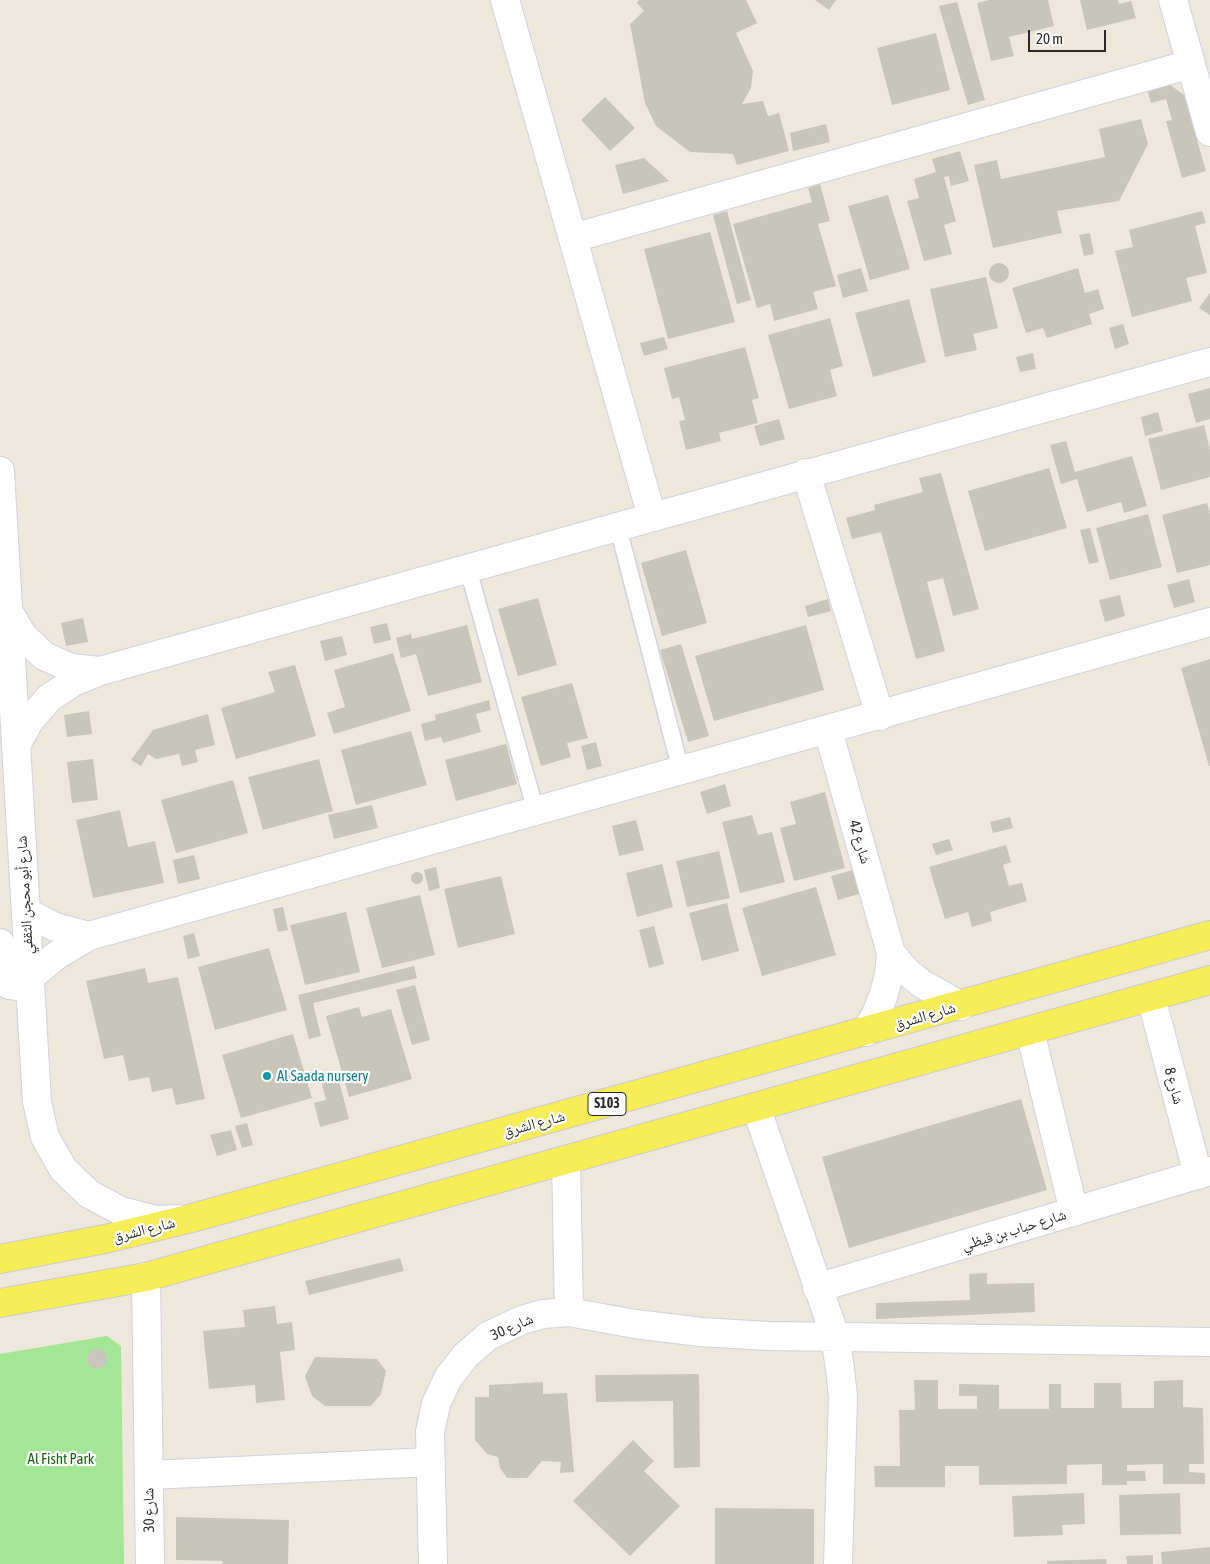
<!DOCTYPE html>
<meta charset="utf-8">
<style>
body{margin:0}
#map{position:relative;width:1210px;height:1564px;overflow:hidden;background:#ede8db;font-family:"Asap Condensed",sans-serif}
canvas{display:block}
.scale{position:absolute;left:1028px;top:30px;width:78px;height:22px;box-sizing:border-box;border:2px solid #2a2a2a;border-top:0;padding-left:6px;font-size:15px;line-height:18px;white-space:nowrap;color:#2a2a2a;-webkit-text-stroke:4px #fff;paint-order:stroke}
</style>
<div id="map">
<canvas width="1210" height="1564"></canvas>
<div class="scale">20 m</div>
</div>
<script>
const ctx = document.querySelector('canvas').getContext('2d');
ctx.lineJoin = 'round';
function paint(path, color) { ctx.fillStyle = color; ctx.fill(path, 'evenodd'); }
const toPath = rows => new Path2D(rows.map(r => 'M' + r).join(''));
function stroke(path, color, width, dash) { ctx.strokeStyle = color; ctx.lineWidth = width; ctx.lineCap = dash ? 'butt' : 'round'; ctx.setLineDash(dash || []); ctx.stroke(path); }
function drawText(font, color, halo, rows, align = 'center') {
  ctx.font = font + ' "Asap Condensed","Noto Naskh Arabic",sans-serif'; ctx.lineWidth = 4.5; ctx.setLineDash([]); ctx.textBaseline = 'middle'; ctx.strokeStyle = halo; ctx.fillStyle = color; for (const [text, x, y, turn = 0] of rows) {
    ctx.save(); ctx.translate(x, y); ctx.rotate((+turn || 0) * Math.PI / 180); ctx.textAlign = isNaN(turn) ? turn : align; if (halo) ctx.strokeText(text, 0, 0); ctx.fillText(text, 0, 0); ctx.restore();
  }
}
paint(toPath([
 [107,1336,121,1346,124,1564,0,1564,0,1354]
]), '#a3e695');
paint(toPath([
 [639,0,746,0,757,23,736,33,753,71,751,88,742,104,763,101,768,116,779,113,789,151,737,165,733,154,690,152,656,126,645,103,630,24,644,11,637,3],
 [815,0,836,0,829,10],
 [989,0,1048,0,1054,26,1009,37,1014,56,991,61,977,3],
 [1080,0,1118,0,1119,4,1131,1,1136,18,1087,30],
 [957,2,985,100,968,105,939,6],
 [936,33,950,90,892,105,877,48],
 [1169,84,1184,95,1206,171,1182,178,1166,121,1172,120,1166,99,1151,103,1147,89],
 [605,97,635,128,610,151,581,120],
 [1141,119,1148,144,1119,201,1057,211,1062,233,993,248,974,165,997,160,1001,179,1105,157,1099,129],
 [826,124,830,142,793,151,790,133],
 [960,151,969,181,951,186,949,176,944,177,956,221,944,225,952,254,924,261,907,201,919,198,914,179,936,172,932,159],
 [644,158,669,181,623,194,615,165],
 [820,184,830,221,818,224,836,286,813,292,818,309,774,321,770,304,757,308,733,224,812,202,808,188],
 [888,195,910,269,870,280,848,206],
 [727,211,751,300,737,304,713,215],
 [1202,211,1206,223,1195,226,1207,273,1186,278,1192,301,1132,317,1115,251,1133,247,1129,230],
 [710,232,735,322,668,339,644,249],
 [1090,233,1094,254,1084,256,1079,235],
 '989 273a10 10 0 1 1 20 0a10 10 0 1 1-20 0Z',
 [861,268,868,291,843,298,837,275],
 [1078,268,1085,293,1098,289,1104,309,1089,314,1092,324,1047,338,1043,328,1026,333,1012,288],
 [986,277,998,328,973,334,977,350,945,357,930,289],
 [1210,293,1210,315,1199,308],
 [909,299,926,362,873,377,855,313],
 [830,318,843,366,830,370,837,396,789,409,768,335],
 [1123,324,1129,344,1115,349,1109,328],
 [664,337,668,349,644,356,640,343],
 [745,347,759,398,752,400,758,423,719,433,721,441,686,450,679,421,685,420,679,397,672,399,664,368],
 [1033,353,1036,369,1020,372,1016,357],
 [1210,388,1210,419,1196,423,1188,394],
 [1158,412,1163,431,1145,436,1141,417],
 [779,419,785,439,760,446,754,426],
 [1204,425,1210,450,1210,477,1161,490,1148,439],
 [1066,441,1075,472,1132,456,1147,506,1124,513,1121,502,1087,512,1077,479,1061,484,1050,445],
 [1049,468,1067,528,985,551,968,491],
 [941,473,979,609,953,616,943,578,927,582,945,651,916,659,881,532,852,539,846,518,875,510,874,505,923,492,919,478],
 [1207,503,1210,514,1210,565,1177,573,1162,515],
 [1148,514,1162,567,1110,580,1096,528],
 [1090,528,1099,562,1089,564,1080,530],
 [686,550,707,623,662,636,641,563],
 [1189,579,1195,602,1174,608,1167,585],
 [1120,595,1125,616,1105,622,1099,600],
 [538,598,557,665,518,676,498,609],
 [828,599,831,611,808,617,805,606],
 [83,618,88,642,66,646,61,623],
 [387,623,391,640,374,644,370,627],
 [467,625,482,682,428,696,416,654,401,658,396,638,411,634,412,639],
 [806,625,824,690,714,721,695,656],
 [342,636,347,655,325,661,320,641],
 [681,644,709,736,688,742,660,650],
 [393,653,411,711,334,734,327,713,345,707,334,670],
 [1210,659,1210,766,1209,766,1181,668],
 [295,665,316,736,236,759,221,708,275,692,268,672],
 [572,683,588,738,567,743,571,757,541,766,521,697],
 [489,700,491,710,476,714,481,732,443,743,441,737,425,741,421,724,436,720,435,715],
 [89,711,92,734,67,737,64,715],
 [208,714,215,745,195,750,198,762,182,766,179,754,156,759,148,754,141,766,131,760,153,730],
 [411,731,427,785,356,805,341,750],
 [596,742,602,766,587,770,581,746],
 [506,744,517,784,456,801,445,760],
 [93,759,98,800,72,803,67,762],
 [319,759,333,811,263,830,248,777],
 [233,780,248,833,176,853,161,800],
 [725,784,731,806,707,814,700,792],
 [825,792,845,868,794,881,780,828,796,824,790,802],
 [372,805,378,828,334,839,328,815],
 [120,810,128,847,155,841,164,883,93,898,76,820],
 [752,815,758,835,772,832,785,882,740,893,722,822],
 [1010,817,1013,828,993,833,990,822],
 [636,820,644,850,619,856,612,826],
 [949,839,953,850,936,855,932,844],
 [1006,845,1011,862,1003,865,1009,886,1022,883,1027,901,990,912,992,921,972,927,968,912,945,919,929,867],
 [719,851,730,898,687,907,676,861],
 [194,855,200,879,178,884,173,860],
 [662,864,673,907,637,917,626,873],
 [436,867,440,888,429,891,424,870],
 [853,870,859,894,838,900,831,876],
 '411 878a6 6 0 1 1 12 0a6 6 0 1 1-12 0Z',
 [501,876,515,934,458,948,444,889],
 [816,887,836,955,762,976,742,908],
 [420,895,435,955,382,968,366,908],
 [727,903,739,951,702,961,689,913],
 [283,907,288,930,278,932,273,909],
 [346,912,360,972,305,985,290,925],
 [654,926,664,964,649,968,639,930],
 [194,933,200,956,188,959,183,936],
 [269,948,287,1010,215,1030,198,967],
 [414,966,417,978,313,1003,321,1036,309,1039,298,995],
 [145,968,148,983,178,977,205,1099,176,1105,172,1088,152,1092,149,1077,129,1081,123,1055,104,1059,86,981],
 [415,985,430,1040,412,1045,396,990],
 [359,1007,362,1017,391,1009,412,1079,349,1097,326,1016],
 [293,1034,312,1098,241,1118,222,1055],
 [337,1073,349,1119,320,1127,314,1103,326,1100,320,1077],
 [1021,1099,1047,1190,849,1248,822,1157],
 [247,1123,253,1145,242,1148,235,1126],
 [231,1130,237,1150,217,1156,210,1135],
 [400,1258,404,1271,309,1295,305,1281],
 [987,1273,987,1284,1034,1283,1035,1312,876,1319,876,1303,970,1300,969,1274],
 [275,1306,277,1324,292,1322,295,1350,280,1352,285,1400,256,1403,255,1385,209,1389,203,1331,245,1327,243,1310],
 '87 1359a10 10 0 1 1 20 0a10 10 0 1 1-20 0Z',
 [315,1357,377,1359,386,1371,381,1394,371,1406,325,1406,312,1396,305,1376],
 [699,1374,700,1467,674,1468,673,1401,596,1402,595,1375],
 [914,1380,938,1380,938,1409,977,1409,977,1396,959,1396,959,1384,999,1385,999,1409,1049,1409,1049,1384,1061,1384,1061,1408,1094,1408,1094,1383,1121,1383,1122,1408,1154,1408,1154,1381,1183,1380,1183,1407,1203,1408,1204,1464,1189,1464,1189,1472,1205,1473,1205,1484,1163,1484,1163,1464,1127,1465,1127,1471,1145,1471,1146,1481,1127,1481,1127,1485,1102,1485,1102,1464,1067,1465,1067,1484,979,1485,979,1466,945,1466,945,1487,875,1487,874,1466,900,1466,899,1410,915,1410],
 [543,1382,543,1394,567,1393,574,1472,560,1473,561,1462,542,1461,527,1478,507,1478,500,1468,498,1457,487,1454,475,1440,475,1397,489,1397,489,1385],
 [633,1440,654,1461,644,1471,680,1506,630,1556,573,1501],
 [1084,1493,1085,1524,1062,1525,1063,1535,1014,1537,1012,1496],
 [1180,1493,1181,1534,1120,1535,1119,1495],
 [715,1508,814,1509,814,1564,715,1564],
 [176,1517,289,1520,288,1564,222,1564,223,1561,176,1560],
 [1210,1547,1210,1564,1162,1564,1161,1552],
 [1153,1555,1153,1564,1127,1564,1126,1556],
 [1106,1559,1107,1564,1047,1564,1047,1561]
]), '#c8c5bb');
const service = toPath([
 [618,527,681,771],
 [468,569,536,812]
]);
const minor = toPath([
 [505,0,652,517],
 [1173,0,1210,132],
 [573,238,1191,64],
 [806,473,880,716],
 [8,611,23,636,44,656,71,668,100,671],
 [828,730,891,953,889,974,884,994,876,1014,866,1032],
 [16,745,30,720,49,698,73,682,100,671,1210,362],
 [26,912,55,927,89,936],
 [891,953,905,970,922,984,961,1006],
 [29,978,57,955,89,936,1210,622],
 [1151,997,1198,1175],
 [1030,1031,1074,1212],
 [756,1107,835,1336,840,1369,843,1397,838,1564],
 [566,1160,569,1312],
 [817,1288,1210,1171],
 [149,1475,431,1462],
 [433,1564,430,1432,436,1404,448,1378,466,1355,488,1336,522,1320,543,1314,569,1312,635,1324,701,1332,768,1336,1210,1342]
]);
const tertiary = toPath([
 [0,471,37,1102,45,1137,63,1169,89,1194,121,1211,156,1220,178,1219],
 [0,943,5,979,6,983,10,985,18,986,29,978],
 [146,1277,150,1564]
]);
const primary = toPath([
 [0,1259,105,1239,192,1218,1210,935],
 [0,1303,146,1277,1210,980]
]);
stroke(service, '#d0d1e4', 19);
stroke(minor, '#d0d1e4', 30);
stroke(tertiary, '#d0d1e4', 30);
stroke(primary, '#ccc', 30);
stroke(service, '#fff', 16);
stroke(minor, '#fff', 28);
stroke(tertiary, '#fff', 28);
stroke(primary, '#f7ed56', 28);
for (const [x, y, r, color] of [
 [267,1076,5,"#0f9aa8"]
]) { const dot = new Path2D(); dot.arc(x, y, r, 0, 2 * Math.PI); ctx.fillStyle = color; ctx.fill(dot); stroke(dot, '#fff', 2); }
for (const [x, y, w] of [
 [607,1104,38]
]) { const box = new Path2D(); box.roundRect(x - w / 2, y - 11.5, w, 23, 4); ctx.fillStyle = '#fff'; ctx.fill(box); stroke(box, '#2a2a2a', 1); }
drawText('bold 14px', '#2a2a2a', null, [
 ["S103",607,1104]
]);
drawText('15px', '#2a2a2a', '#fff', [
 ["شارع 42",860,842,74],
 ["شارع أبو محجن الثقفي",25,895,-93],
 ["شارع الشرق",925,1016,-16],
 ["شارع 8",1174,1086,75],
 ["شارع الشرق",534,1124,-15],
 ["شارع الشرق",144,1230,-14],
 ["شارع حباب بن قيظي",1014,1230,-17],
 ["شارع 30",512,1327,-24],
 ["شارع 30",149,1510,-91]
]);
drawText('15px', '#0d838f', '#fff', [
 ["Al Saada nursery",277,1076]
], 'left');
drawText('15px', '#1a6a17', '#fff', [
 ["Al Fisht Park",61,1459]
]);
</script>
